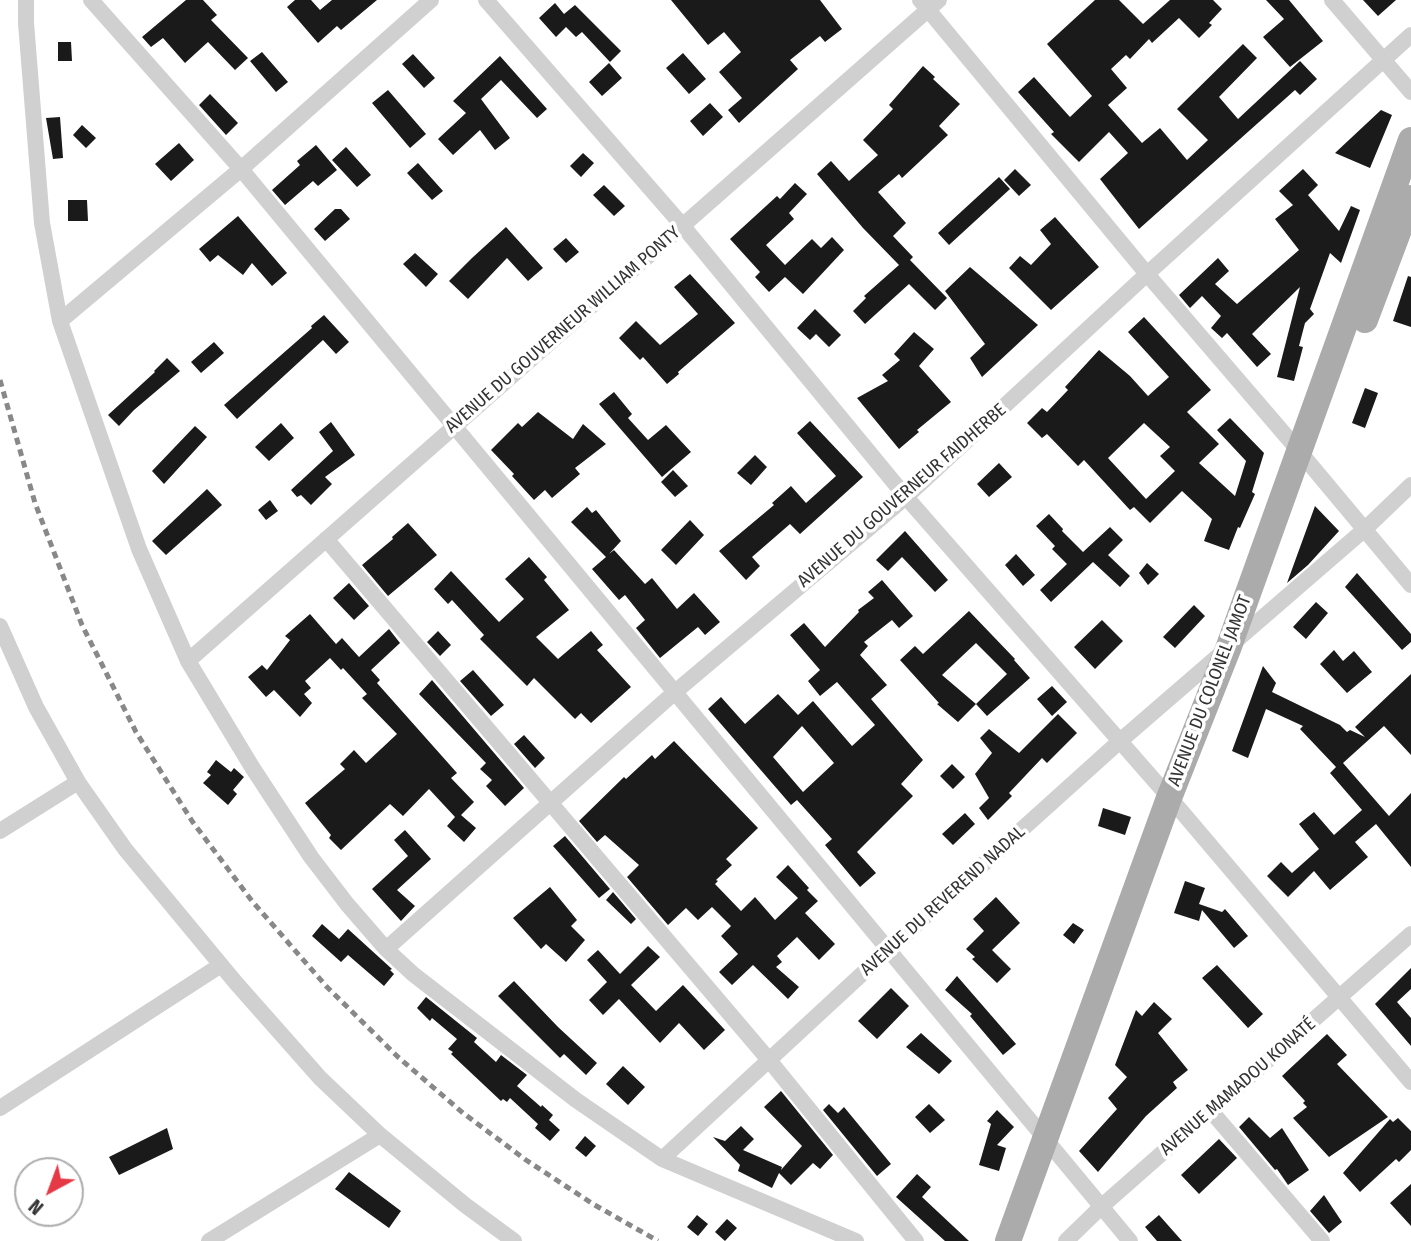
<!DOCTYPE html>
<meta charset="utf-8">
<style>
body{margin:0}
#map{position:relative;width:1411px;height:1241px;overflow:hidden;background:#fff;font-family:"Fira Sans Condensed",sans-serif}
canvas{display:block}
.north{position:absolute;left:14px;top:1157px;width:70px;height:70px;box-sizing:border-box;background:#fff;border:2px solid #adadad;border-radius:50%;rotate:221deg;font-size:19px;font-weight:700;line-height:28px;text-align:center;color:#333}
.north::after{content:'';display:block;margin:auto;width:24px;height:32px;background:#e63946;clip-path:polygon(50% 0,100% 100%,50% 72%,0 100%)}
</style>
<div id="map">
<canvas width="1411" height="1241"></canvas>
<div class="north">N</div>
</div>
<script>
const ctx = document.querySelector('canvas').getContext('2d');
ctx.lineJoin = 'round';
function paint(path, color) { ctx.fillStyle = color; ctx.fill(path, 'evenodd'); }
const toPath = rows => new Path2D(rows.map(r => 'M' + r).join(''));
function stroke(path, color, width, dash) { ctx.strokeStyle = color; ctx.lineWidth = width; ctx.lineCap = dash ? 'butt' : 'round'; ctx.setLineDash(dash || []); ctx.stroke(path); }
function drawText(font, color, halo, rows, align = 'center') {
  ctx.font = font + ' "Fira Sans Condensed",sans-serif'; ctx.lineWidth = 7; ctx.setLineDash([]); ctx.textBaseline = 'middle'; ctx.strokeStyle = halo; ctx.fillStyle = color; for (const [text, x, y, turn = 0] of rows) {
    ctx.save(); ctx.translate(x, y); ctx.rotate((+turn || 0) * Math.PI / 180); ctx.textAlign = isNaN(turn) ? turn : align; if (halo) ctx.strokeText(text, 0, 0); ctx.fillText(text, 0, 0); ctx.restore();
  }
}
paint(toPath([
 [186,0,203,0,217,15,211,20,248,58,235,70,208,42,185,63,163,38,151,47,142,37],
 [295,0,311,0,320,10,332,0,377,0,341,30,337,26,318,43,287,7],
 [671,0,820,0,842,29,825,42,820,36,790,60,798,69,739,123,728,110,742,98,719,72,741,52,724,32,708,45],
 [1095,0,1119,0,1143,24,1170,0,1213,0,1222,9,1209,23,1212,25,1199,38,1179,18,1152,43,1149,39,1130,59,1126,55,1111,69,1127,88,1108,105,1142,143,1160,128,1187,160,1208,140,1177,109,1243,44,1257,58,1219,97,1238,119,1300,61,1317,79,1300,95,1295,90,1139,229,1100,179,1128,153,1109,132,1079,162,1051,134,1054,132,1018,92,1034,77,1070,117,1092,96,1047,44],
 [1266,0,1289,0,1323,41,1290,67,1263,37,1284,19],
 [1363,0,1396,0,1378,16],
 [555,3,564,14,575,5,621,51,610,62,582,32,576,37,566,27,556,37,539,18],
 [58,42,71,42,72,61,58,61],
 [262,52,288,82,276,92,250,61],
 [683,53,706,79,689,94,666,68],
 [413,54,435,78,424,88,402,64],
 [500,56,547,109,537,118,501,80,481,99,510,138,495,150,480,130,453,155,438,139,466,113,453,101],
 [609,63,622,78,602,96,589,82],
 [923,66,935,77,933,79,960,104,939,126,948,135,902,178,899,174,878,192,906,223,893,236,913,257,910,260,947,298,935,310,909,284,865,324,853,311,866,298,864,296,899,265,863,228,817,174,831,161,849,181,878,155,863,140,893,109,889,105],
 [388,90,426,134,410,148,372,103],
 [210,94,238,123,226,135,199,105],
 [710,103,723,117,703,136,690,121],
 [1381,110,1392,115,1370,168,1335,153],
 [60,117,63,158,53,159,46,118],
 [82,125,96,138,86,148,73,135],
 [179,143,194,160,171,181,155,164],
 [316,145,337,170,318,186,313,181,285,205,272,190,300,165,297,161],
 [346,147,371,175,357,187,332,160],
 [583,153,594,163,581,177,570,166],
 [418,163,443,191,432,200,407,173],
 [1015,169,1031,185,1019,196,1004,180],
 [1303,169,1318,185,1308,195,1339,231,1351,206,1360,210,1341,263,1330,253,1310,309,1314,314,1305,323,1299,346,1303,347,1294,381,1277,377,1300,287,1252,334,1271,354,1257,367,1227,333,1222,338,1211,328,1221,316,1202,296,1190,308,1179,295,1218,258,1229,271,1215,284,1237,304,1299,250,1275,219,1293,205,1279,191],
 [999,177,1010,189,949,245,938,233],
 [795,183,807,194,789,213,794,219,766,245,785,265,812,239,821,248,832,237,844,250,803,294,785,277,769,292,755,277,760,272,730,239,777,196,780,199],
 [604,185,625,206,614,216,593,195],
 [68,200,87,200,88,221,68,221],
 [335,209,341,209,350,219,325,241,314,229],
 [238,216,287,273,272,286,252,263,243,275,218,255,210,262,199,249],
 [1055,217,1099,267,1051,310,1009,268,1020,256,1031,265,1051,244,1040,230],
 [506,227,543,268,528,281,507,258,468,299,449,281,472,258],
 [566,238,579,252,566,263,553,249],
 [415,253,438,274,426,287,403,264],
 [970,267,1038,325,982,377,970,358,985,344,945,291],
 [690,274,735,323,678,372,679,374,667,384,643,357,640,360,619,338,636,321,660,345,698,314,674,287],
 [1408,276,1411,277,1411,327,1393,321],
 [815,309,841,335,829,347,816,334,810,340,797,328],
 [324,315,349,342,336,354,323,340,237,419,224,405,312,328,311,326],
 [1144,317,1211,390,1187,412,1219,444,1199,463,1235,496,1246,461,1217,430,1230,418,1264,453,1252,492,1255,494,1240,528,1238,527,1229,550,1204,541,1212,519,1182,491,1150,523,1134,507,1130,510,1084,460,1078,466,1047,434,1042,438,1027,423,1042,408,1047,412,1068,390,1065,387,1099,350,1130,376,1148,396,1169,377,1128,332],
 [1144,423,1170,447,1160,456,1175,471,1146,499,1108,458],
 [914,332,934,349,919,366,951,402,917,430,919,432,899,449,857,398,888,381,882,375,900,360,894,354],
 [214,342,224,353,201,373,191,362],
 [167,358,180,371,134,410,119,426,108,415,155,372,154,371],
 [1365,388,1378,393,1365,428,1352,423],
 [614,392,632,414,628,418,648,440,666,425,691,452,662,477,599,404],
 [538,412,573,439,583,424,606,444,575,468,580,474,552,498,545,490,534,500,512,476,514,474,491,450,518,423,522,427],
 [810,421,863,477,800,534,790,524,752,557,760,566,746,580,719,551,774,505,772,503,791,486,806,503,836,476,797,433],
 [331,422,355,455,325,477,332,484,311,505,301,495,297,497,291,490,333,451,319,432],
 [281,423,294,438,269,461,255,447],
 [195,426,207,437,164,484,152,471],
 [755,455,767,467,751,485,737,473],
 [999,463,1012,477,989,497,977,484],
 [673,470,688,486,675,497,661,482],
 [207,489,222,505,166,555,152,541],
 [270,500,278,511,266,520,258,510],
 [1315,506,1339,531,1308,565,1287,583],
 [587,507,592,513,596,510,621,541,609,554,614,550,645,584,652,578,677,609,694,593,720,622,705,635,698,627,660,658,636,628,645,620,625,595,619,600,592,569,606,557,571,522],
 [1049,514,1063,529,1062,531,1083,552,1110,527,1123,540,1108,555,1130,576,1120,587,1093,562,1051,602,1040,590,1067,564,1052,549,1055,546,1036,526],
 [690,520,704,535,676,565,661,550],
 [408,523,437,555,388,596,362,565,393,539,392,537],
 [905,531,948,580,935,592,902,557,888,571,876,560],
 [1016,554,1035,575,1023,586,1005,565],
 [529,557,547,577,544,580,569,610,536,637,558,659,591,631,603,645,597,650,631,687,591,723,581,713,575,719,534,678,527,686,480,639,484,635,452,600,448,604,434,589,451,571,499,622,524,599,505,579],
 [1147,563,1159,574,1148,585,1139,573],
 [1357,573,1411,634,1411,642,1402,650,1345,587],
 [882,580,913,616,899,628,892,620,864,642,868,646,860,655,887,685,871,699,923,760,901,784,913,796,857,852,876,873,860,887,825,845,832,839,797,800,791,805,708,709,721,697,745,724,778,694,798,715,813,701,852,746,875,725,837,682,820,696,808,681,820,670,790,635,804,623,825,647,859,612,858,610,874,598,868,592],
 [802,726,834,763,803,792,773,757],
 [349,583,369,606,354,620,333,598],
 [1316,602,1328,613,1306,639,1293,627],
 [1194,605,1205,616,1175,648,1163,637],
 [969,611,1015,659,1014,660,1030,678,987,716,976,704,958,722,937,704,939,703,900,660,915,646,923,654],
 [976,643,1007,674,976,704,942,675],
 [310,614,336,644,342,638,359,657,389,629,400,643,371,670,380,680,377,683,457,773,451,778,474,802,461,815,476,828,464,842,447,826,455,817,429,789,403,816,390,804,341,850,329,838,331,835,305,803,345,769,340,764,354,750,366,763,397,734,362,698,367,694,343,668,341,670,330,658,305,681,311,688,304,694,312,703,300,717,274,690,266,697,248,677,262,665,267,670,290,640,285,636],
 [1102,620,1123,641,1095,669,1074,647],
 [438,631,451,645,440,656,427,642],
 [1334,650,1343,661,1354,651,1372,672,1347,693,1320,664],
 [1263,666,1276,683,1272,692,1340,725,1347,732,1350,730,1365,737,1355,727,1411,674,1411,755,1384,726,1343,763,1389,816,1411,793,1411,867,1376,824,1355,842,1368,857,1330,890,1314,871,1288,897,1267,876,1281,862,1292,873,1319,849,1299,824,1314,812,1334,835,1362,810,1330,773,1336,767,1300,729,1303,726,1266,709,1248,758,1232,751],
 [473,670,504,705,491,716,460,681],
 [432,680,524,788,505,806,486,786,492,780,480,769,486,763,419,694],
 [1052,686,1067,702,1052,716,1037,699],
 [1058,714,1077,733,1047,763,1042,758,1009,793,1012,796,988,820,979,808,989,798,975,774,992,753,980,738,989,729,1019,753],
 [524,735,545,758,535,768,514,744],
 [674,741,758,828,726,859,732,865,716,880,718,881,715,884,741,911,755,897,775,920,798,898,776,877,788,865,809,888,807,890,818,901,805,913,835,944,819,960,797,937,777,956,782,962,776,967,799,987,788,999,753,965,732,985,719,972,738,954,721,936,731,926,712,907,698,920,686,908,668,925,627,877,639,865,605,835,597,842,579,821,624,777,626,779,652,755,655,759],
 [216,760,231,772,234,768,244,777,233,790,237,794,228,805,203,783,211,775,207,772],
 [952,764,965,777,953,789,940,776],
 [1103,808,1131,817,1125,835,1098,826],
 [965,813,975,824,953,845,942,834],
 [405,830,431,859,397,890,415,906,401,921,372,889,408,856,394,840],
 [565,836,610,889,599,898,553,846],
 [1185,881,1205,888,1199,904,1222,912,1225,909,1248,936,1234,948,1202,910,1199,921,1174,913],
 [550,887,577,920,571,926,585,940,566,962,546,944,541,949,513,918],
 [613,892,636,919,631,924,606,900],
 [996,897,1020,923,992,950,1011,969,997,983,972,959,975,957,966,949,984,931,973,919],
 [1073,923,1084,930,1074,944,1063,935],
 [322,924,339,939,348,929,392,969,390,970,394,974,384,986,348,955,341,962,312,936],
 [648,946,660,957,631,985,656,1011,683,985,725,1030,704,1050,679,1023,660,1043,619,999,603,1015,589,1000,607,982,587,960,598,950,620,974],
 [1217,965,1263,1014,1248,1028,1202,978],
 [1411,968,1411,989,1397,1002,1411,1018,1411,1046,1375,1004],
 [957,976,1016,1044,1003,1055,970,1016,972,1014,945,990],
 [514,981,558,1027,597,1063,586,1075,564,1054,560,1058,498,996],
 [891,988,909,1006,877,1039,858,1021],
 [426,997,477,1038,474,1042,496,1062,501,1055,527,1075,517,1086,541,1107,542,1105,553,1115,549,1120,560,1130,550,1141,535,1128,538,1124,510,1098,507,1102,503,1099,501,1101,451,1054,453,1052,448,1049,457,1039,432,1018,430,1021,417,1008],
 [1154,1002,1172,1019,1158,1033,1188,1070,1173,1082,1177,1088,1146,1116,1098,1172,1079,1151,1117,1109,1108,1098,1127,1077,1115,1065,1136,1010,1142,1016],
 [921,1033,952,1061,939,1074,906,1047],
 [1327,1034,1347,1055,1337,1064,1388,1117,1329,1157,1293,1118,1307,1107,1303,1103,1305,1101,1282,1076],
 [623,1066,645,1087,628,1105,606,1084],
 [781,1091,833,1155,820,1169,813,1163,791,1185,779,1173,772,1188,738,1171,740,1165,713,1137,725,1141,741,1126,754,1139,743,1150,782,1167,781,1170,802,1146,764,1107],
 [829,1104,838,1113,844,1107,891,1164,877,1176,823,1110],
 [929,1104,945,1120,930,1133,915,1117],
 [997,1110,1014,1127,997,1145,1006,1148,999,1171,979,1165,991,1124,987,1121],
 [1249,1117,1270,1138,1282,1128,1309,1170,1288,1185,1277,1169,1275,1170,1239,1127],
 [1398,1118,1411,1131,1411,1150,1399,1162,1396,1159,1360,1192,1343,1173,1390,1119,1393,1122],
 [167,1128,173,1149,119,1175,109,1157],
 [585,1136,596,1146,586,1157,575,1148],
 [1219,1139,1237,1158,1199,1194,1181,1175],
 [349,1172,401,1211,389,1228,335,1189],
 [917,1174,931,1187,922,1197,969,1241,945,1241,896,1197],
 [1411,1184,1411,1226,1390,1203],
 [1324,1195,1342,1222,1329,1233,1310,1211],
 [697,1215,708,1224,698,1236,687,1227],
 [1159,1215,1182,1241,1157,1241,1145,1227],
 [727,1219,737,1228,725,1241,715,1232]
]), '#1a1a1a');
stroke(toPath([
 [26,0,26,23,42,223,60,321,139,549,188,661,252,767,311,857,347,904,386,949,413,974,576,1100,662,1159,856,1241],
 [91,0,241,169,1130,1241],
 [486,0,682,225,906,497,1182,812,1411,1082],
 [920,0,1147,274,1299,451,1411,585],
 [1332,0,1411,92],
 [60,321,241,169,431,0],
 [326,539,769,1060,916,1241],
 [0,626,36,707,78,782,125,849,236,983,320,1078,380,1135,465,1205,514,1241],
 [188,661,939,0],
 [0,831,78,782],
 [386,949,675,692,906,497,1147,274,1411,35],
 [0,1108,221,965],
 [1211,1111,1322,1241],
 [662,1159,889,949,1120,741,1365,529,1411,485],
 [209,1241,380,1135],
 [1066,1241,1102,1206,1411,934]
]), '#d0d0d0', 16);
stroke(toPath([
 [1365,320,1411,198],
 [1008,1241,1169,798,1228,649,1411,140]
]), '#ababab', 26);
stroke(toPath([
 [0,380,35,503,82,625,136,732,192,821,252,901,326,986,398,1057,463,1113,526,1160,593,1204,658,1241]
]), '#888', 5, [7, 5]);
drawText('18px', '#333', '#fff', [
 ["AVENUE DU GOUVERNEUR WILLIAM PONTY",563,330,-41],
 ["AVENUE DU GOUVERNEUR FAIDHERBE",902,496,-41],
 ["AVENUE DU COLONEL JAMOT",1210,691,-69],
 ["AVENUE DU REVEREND NADAL",943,901,-42],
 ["AVENUE MAMADOU KONATÉ",1238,1087,-41]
]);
</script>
